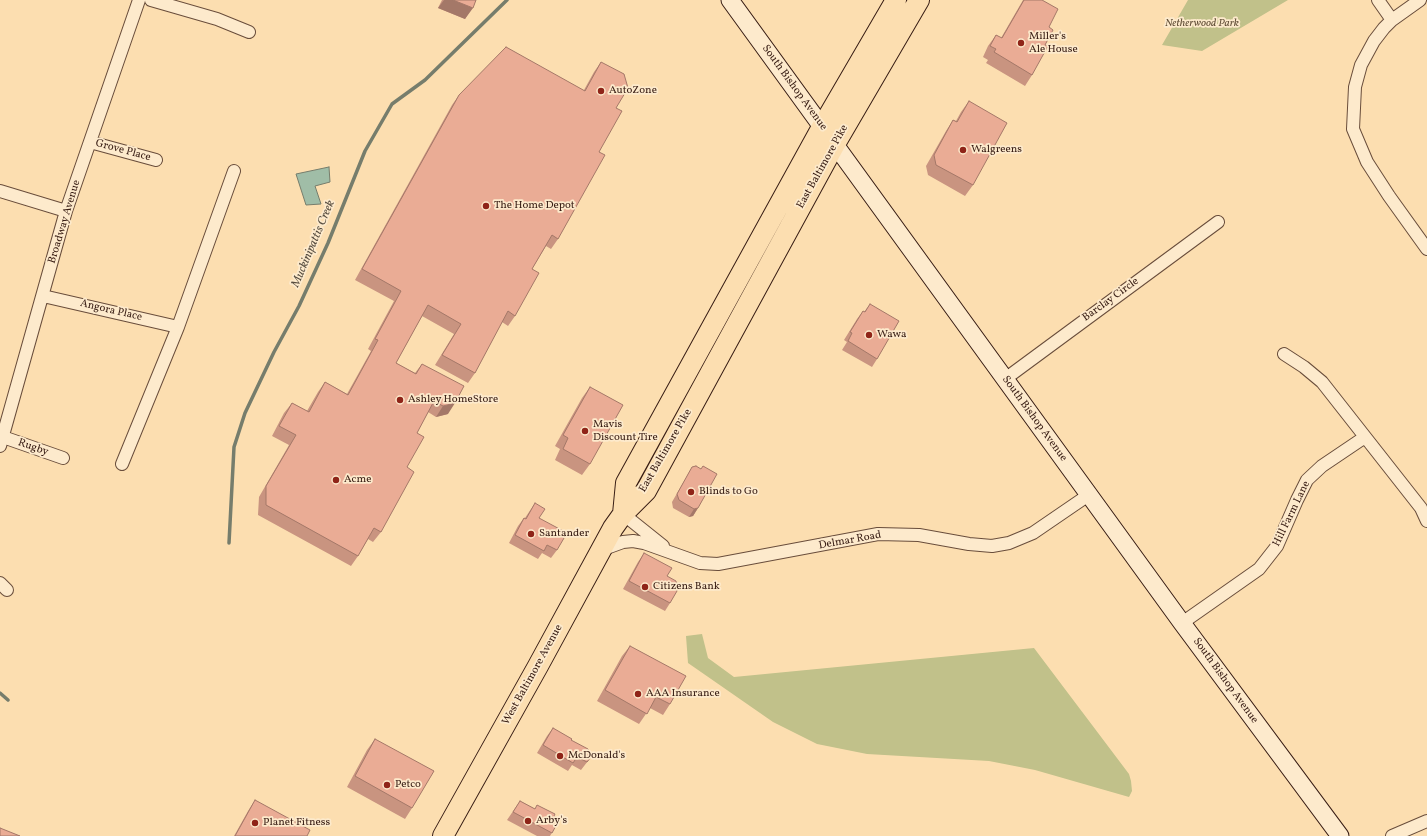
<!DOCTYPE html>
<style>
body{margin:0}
canvas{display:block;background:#fcdeb0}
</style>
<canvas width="1427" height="836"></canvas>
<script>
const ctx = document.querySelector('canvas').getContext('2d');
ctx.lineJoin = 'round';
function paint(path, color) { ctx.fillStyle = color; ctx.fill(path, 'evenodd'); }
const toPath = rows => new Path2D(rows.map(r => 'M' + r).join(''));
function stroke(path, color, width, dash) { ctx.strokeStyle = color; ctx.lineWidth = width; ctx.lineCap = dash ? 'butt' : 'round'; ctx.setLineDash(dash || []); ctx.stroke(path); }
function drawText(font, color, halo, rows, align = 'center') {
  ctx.font = font + ' Vollkorn,serif'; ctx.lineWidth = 3.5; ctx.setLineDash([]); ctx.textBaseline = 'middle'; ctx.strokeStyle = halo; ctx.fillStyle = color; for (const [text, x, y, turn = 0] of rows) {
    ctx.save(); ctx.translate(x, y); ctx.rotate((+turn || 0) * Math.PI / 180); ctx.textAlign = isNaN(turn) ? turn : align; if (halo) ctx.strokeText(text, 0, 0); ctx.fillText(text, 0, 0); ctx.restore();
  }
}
paint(toPath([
 [1188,0,1288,0,1202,51,1162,45],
 [702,634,708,658,734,677,1034,648,1129,774,1131,781,1132,791,1129,797,1035,770,989,761,867,754,817,744,773,722,688,663,686,636]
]), '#c1c18a');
const water = toPath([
 [329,167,330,182,315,186,321,204,306,205,296,174,329,167]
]);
paint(water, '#a0bda7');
stroke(water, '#767d6c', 1);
stroke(toPath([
 [229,543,234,447,245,413,274,352,299,306,328,243,365,151,392,104,425,80,507,0],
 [0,693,8,700]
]), '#767d6c', 3.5);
const street = toPath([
 [151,0,217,19,249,32],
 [1378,0,1392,20],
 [1420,0,1392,20,1384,28,1374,41,1361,65,1355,87,1353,129,1367,162,1389,196,1427,249],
 [90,142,156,160],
 [0,191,66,211],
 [43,296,178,327],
 [1284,354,1304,367,1322,382,1421,508,1427,521],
 [1005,379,1218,222],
 [3,437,63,458],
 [0,446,66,211,139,0],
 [122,464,178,327,234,171],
 [623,514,663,546],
 [601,550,623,542,633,541,644,543,700,563,718,564,878,534,919,535,969,544,992,546,1009,543,1033,533,1090,494],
 [0,583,7,590],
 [1182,623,1259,569,1277,546,1297,500,1307,480,1322,466,1365,437],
 [1392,836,1427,821]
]);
const secondary = toPath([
 [730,0,1182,623,1340,836]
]);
const primary = toPath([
 [623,514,626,483,822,127,896,0],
 [443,836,538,666,613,528,623,514,646,491,835,144,919,0]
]);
stroke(street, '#694d3b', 14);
stroke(secondary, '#381d14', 19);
stroke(primary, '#381d14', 22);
stroke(street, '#fdeacc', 12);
stroke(secondary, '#fdeacc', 17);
stroke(primary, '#fcdeb0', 20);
paint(toPath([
 [442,0,476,0,465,19,438,8],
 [1023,0,1042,0,1049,27,1045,45,1032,75,1025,86,986,63,988,60,983,57,988,46,996,35,1001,38],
 [601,62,616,108,599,152,558,239,551,249,546,246,532,269,515,316,508,326,502,322,475,373,468,383,435,365,454,334,422,316,396,363,415,373,422,364,448,414,436,417,428,412,417,433,407,467,381,532,373,542,368,539,358,556,351,566,258,515,259,497,289,445,272,436,284,413,292,403,307,411,318,392,325,382,347,394,371,351,368,349,394,301,355,280,452,105,459,95,584,90,594,72],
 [969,101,973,185,965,196,928,175,926,166,946,131,953,120,956,121,961,112],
 [870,304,877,359,872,367,842,350,847,342,844,340,857,319,863,311,864,312],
 [590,387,590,464,582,475,555,460,560,449,555,446,582,398],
 [692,467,698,508,693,516,689,517,673,508,672,502,687,476],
 [535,503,539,518,557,550,551,558,542,553,538,559,509,543,518,526,524,518,525,518],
 [644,553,667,576,670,603,665,611,623,589,638,562],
 [630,646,670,704,663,715,650,708,639,724,597,701,622,656],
 [553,728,571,740,591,757,581,770,572,765,568,771,537,753,547,736],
 [375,739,412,808,405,819,347,787,367,750],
 [255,800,307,836,234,836,248,811],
 [520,801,535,809,554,816,557,821,558,822,550,836,537,836,507,820]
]), '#c99480');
paint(toPath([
 [444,0,453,0,473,8,465,19,438,8],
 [455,403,448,414,436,417,443,406],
 [698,508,693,516,689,517,694,509]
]), '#a47868');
const building = toPath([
 [453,0,476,0,473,8,453,0],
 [1024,0,1042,0,1058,9,1049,27,1053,30,1045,45,1048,46,1032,75,994,52,996,49,990,46,996,35,1002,38,1024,0],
 [506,47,585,91,601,62,624,74,628,88,616,108,622,111,599,152,605,155,558,239,552,235,532,269,539,273,515,316,508,311,475,373,442,355,461,324,428,305,396,363,416,374,422,364,464,386,455,403,443,406,434,401,417,433,424,437,407,467,414,472,381,532,374,528,358,556,266,505,266,486,296,435,279,426,292,403,309,412,325,382,348,395,378,340,375,339,401,291,362,269,459,95,506,47],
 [969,101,1007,123,973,185,936,165,934,155,953,120,957,122,969,101],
 [870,304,899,321,877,359,848,341,852,333,850,332,863,311,865,312,870,304],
 [590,387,623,405,590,464,563,449,568,438,563,435,590,387],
 [696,466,701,469,703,466,717,474,698,508,694,509,679,500,677,494,692,467,696,466],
 [535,503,545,509,539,518,567,533,557,550,547,545,544,551,515,535,524,518,526,519,535,503],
 [644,553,672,568,667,576,676,581,677,591,670,603,629,581,644,553],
 [630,646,686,676,670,704,656,697,647,714,605,690,630,646],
 [553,728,572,739,571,740,588,749,591,757,587,762,577,757,573,763,543,745,553,728],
 [375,739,434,771,412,808,355,776,375,739],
 [255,800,310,830,307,836,235,836,255,800],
 [520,801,535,809,537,805,555,814,554,816,558,819,557,821,558,822,552,833,513,812,520,801],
 [0,828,20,836,0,836,0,828]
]);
paint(building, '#eaac95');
stroke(building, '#a47868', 1);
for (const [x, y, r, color] of [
 [1021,43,4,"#8f2418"],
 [601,91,4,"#8f2418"],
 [963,150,4,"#8f2418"],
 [486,206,4,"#8f2418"],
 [869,335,4,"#8f2418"],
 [400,400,4,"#8f2418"],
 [585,431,4,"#8f2418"],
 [336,480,4,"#8f2418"],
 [691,492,4,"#8f2418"],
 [531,534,4,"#8f2418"],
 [645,587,4,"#8f2418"],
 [638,694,4,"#8f2418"],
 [560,756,4,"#8f2418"],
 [387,785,4,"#8f2418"],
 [528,821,4,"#8f2418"],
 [255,823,4,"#8f2418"]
]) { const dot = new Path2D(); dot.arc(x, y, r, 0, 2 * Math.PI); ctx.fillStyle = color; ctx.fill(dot); stroke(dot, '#fdeacc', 1.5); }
drawText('italic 11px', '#614e37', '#fdeacc', [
 ["Netherwood Park",1202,24]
]);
drawText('11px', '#381d14', '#fdeacc', [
 ["Miller's",1029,37],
 ["Ale House",1029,50],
 ["AutoZone",609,91],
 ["Walgreens",971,150],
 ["The Home Depot",494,206],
 ["Wawa",877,335],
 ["Ashley HomeStore",408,400],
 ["Mavis",593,425],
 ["Discount Tire",593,438],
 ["Acme",344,480],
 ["Blinds to Go",699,492],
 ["Santander",539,534],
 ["Citizens Bank",653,587],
 ["AAA Insurance",646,694],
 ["McDonald's",568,756],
 ["Petco",395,785],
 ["Arby's",536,821],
 ["Planet Fitness",263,823]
], 'left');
drawText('11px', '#381d14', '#fdeacc', [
 ["South Bishop Avenue",794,88,54],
 ["Grove Place",123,151,15],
 ["East Baltimore Pike",823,167,-61],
 ["Broadway Avenue",65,222,-73],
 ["Barclay Circle",1111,300,-36],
 ["Angora Place",111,311,13],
 ["South Bishop Avenue",1034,419,54],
 ["Rugby",33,448,19],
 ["East Baltimore Pike",666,451,-60],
 ["Hill Farm Lane",1292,514,-64],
 ["Delmar Road",850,541,-10],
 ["West Baltimore Avenue",533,675,-61],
 ["South Bishop Avenue",1225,681,54]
]);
drawText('italic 12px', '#574d40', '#fdeacc', [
 ["Muckinipattis Creek",314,244,-67]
]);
</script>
